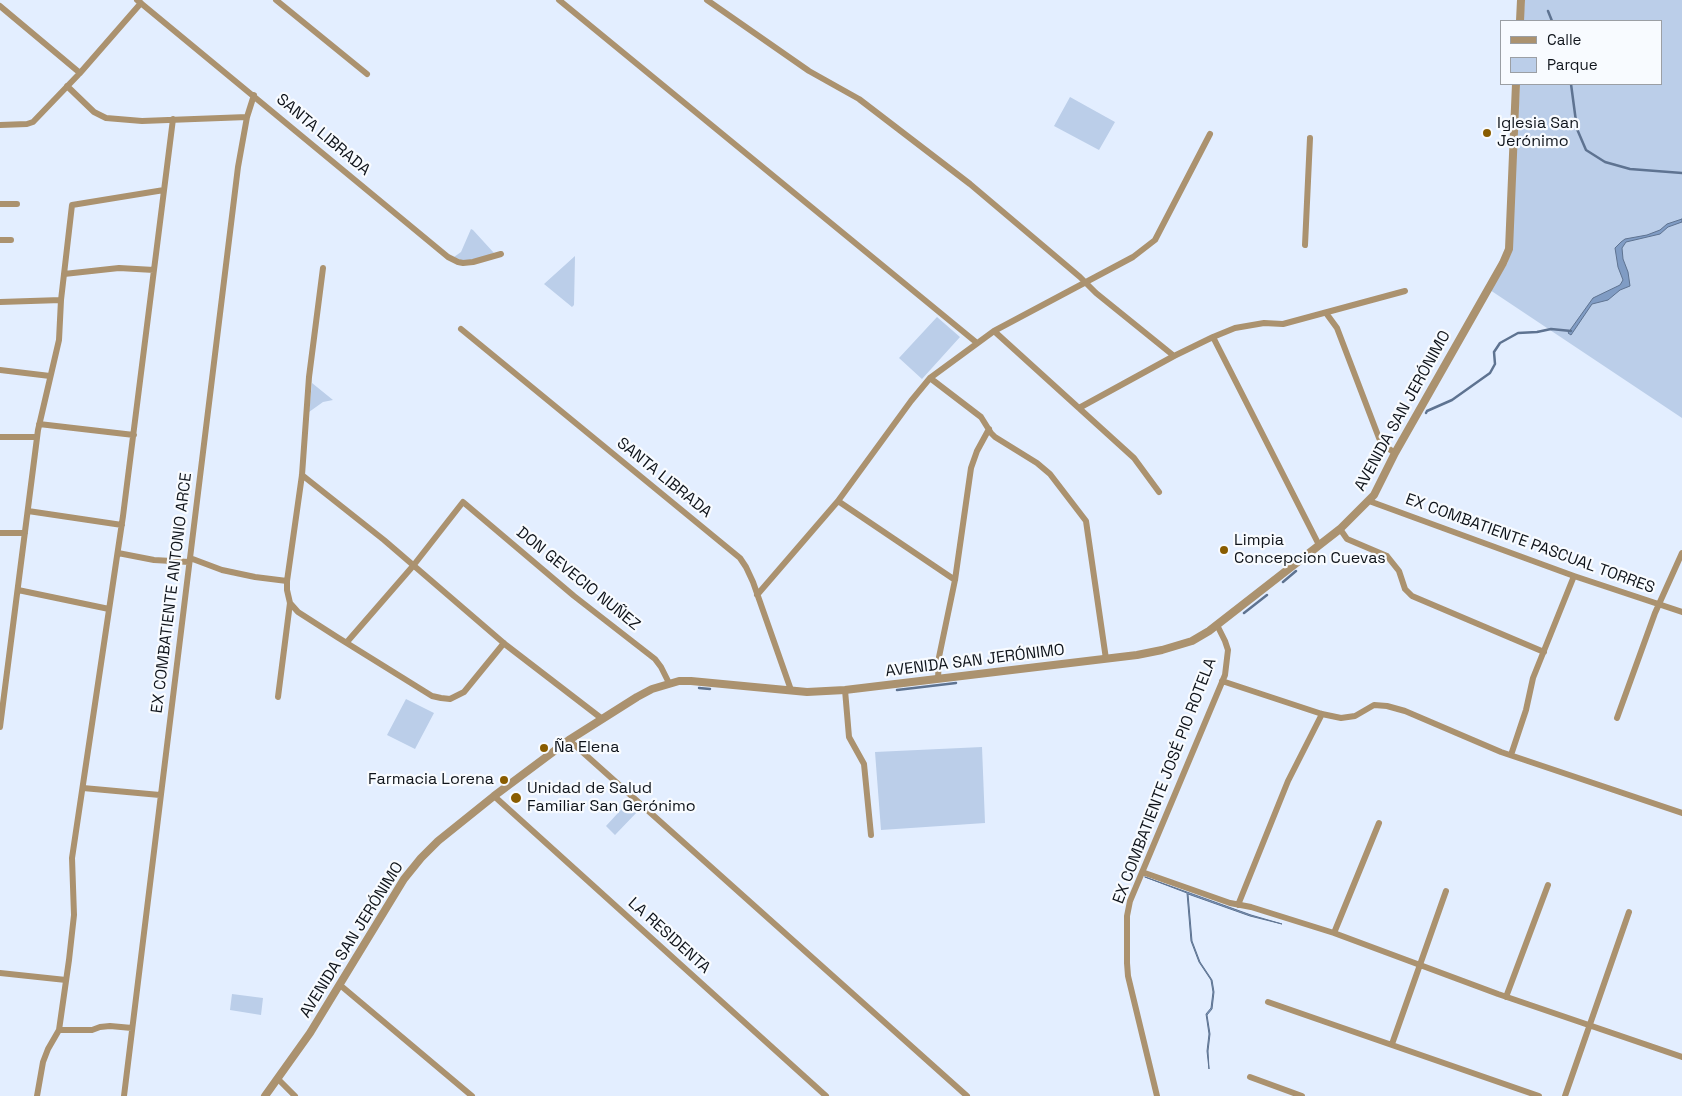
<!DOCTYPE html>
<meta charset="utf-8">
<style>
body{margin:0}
#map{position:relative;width:1682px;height:1096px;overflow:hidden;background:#e3eeff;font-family:"Space Grotesk",sans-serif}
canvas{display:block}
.legend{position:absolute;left:1500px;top:20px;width:162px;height:65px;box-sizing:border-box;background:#f8fbff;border:1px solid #9b9fa4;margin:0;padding:6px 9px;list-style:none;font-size:15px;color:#0f141b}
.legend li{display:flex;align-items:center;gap:10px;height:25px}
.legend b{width:25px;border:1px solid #9b9fa4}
</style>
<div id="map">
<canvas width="1682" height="1096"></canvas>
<ul class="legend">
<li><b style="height:6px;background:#ab926f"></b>Calle</li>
<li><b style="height:14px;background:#bbcee9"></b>Parque</li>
</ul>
</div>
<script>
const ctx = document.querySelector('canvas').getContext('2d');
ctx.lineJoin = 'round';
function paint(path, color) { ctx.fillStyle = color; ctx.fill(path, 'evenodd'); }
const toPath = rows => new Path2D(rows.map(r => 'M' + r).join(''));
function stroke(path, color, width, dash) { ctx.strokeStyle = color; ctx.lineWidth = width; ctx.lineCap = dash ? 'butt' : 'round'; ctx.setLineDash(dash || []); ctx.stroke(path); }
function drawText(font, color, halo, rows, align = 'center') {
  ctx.font = font + ' "Space Grotesk",sans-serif'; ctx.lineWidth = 4.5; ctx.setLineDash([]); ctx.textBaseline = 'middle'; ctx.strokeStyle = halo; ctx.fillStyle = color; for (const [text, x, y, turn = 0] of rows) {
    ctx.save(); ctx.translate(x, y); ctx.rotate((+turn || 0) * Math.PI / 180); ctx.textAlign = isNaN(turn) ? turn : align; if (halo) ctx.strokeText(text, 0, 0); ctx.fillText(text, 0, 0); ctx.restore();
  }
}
paint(toPath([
 [1525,0,1682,0,1682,418,1490,290,1507,264,1511,252,1520,84,1661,84,1661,21,1523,21],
 [1070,97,1115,122,1099,150,1054,126],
 [471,229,473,230,494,253,475,260,461,260,454,257,461,252],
 [575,256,574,305,572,307,544,284],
 [937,317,960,337,922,379,899,358],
 [312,383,333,400,323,402,309,412],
 [406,699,434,713,415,749,387,735],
 [982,747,985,823,881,830,875,752],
 [629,801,639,810,615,835,606,826],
 [232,994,263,998,261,1015,230,1010]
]), '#bbcee9');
const water = toPath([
 [1682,219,1682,222,1668,227,1660,234,1626,242,1622,248,1623,259,1628,272,1630,286,1620,290,1608,300,1592,304,1571,335,1568,333,1593,298,1620,285,1623,280,1618,267,1615,248,1621,242,1625,239,1647,235,1660,230,1667,224,1682,219],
 [1145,877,1251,915,1282,924,1250,916,1188,894,1192,941,1200,962,1212,980,1214,992,1212,1009,1207,1015,1210,1034,1208,1051,1209,1069,1207,1051,1209,1034,1206,1014,1211,1008,1213,992,1211,980,1199,962,1191,941,1187,893,1145,877]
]);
paint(water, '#809cc4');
stroke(water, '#5e7391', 1);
stroke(toPath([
 [1548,11,1552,21],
 [1571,84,1577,129,1586,150,1605,162,1630,169,1682,173],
 [1426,413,1427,411,1452,400,1490,373,1495,364,1494,352,1500,343,1518,333,1537,332,1551,329,1571,331],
 [1283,582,1296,571],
 [1244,613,1267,595],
 [699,688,710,689],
 [897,690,956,683]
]), '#5e7391', 2.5);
stroke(toPath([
 [137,0,448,257,458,262,463,263,473,262,501,254],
 [276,0,367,74],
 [559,0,977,343],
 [707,0,809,71,859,99,970,184,1080,277,1096,293,1174,356],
 [0,6,80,73],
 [67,86,94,112,106,118,142,121,247,117],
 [0,125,27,124,33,122,80,73,141,3],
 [0,204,17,204],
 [0,240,11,240],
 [1305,245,1310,138],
 [64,274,119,268,154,270],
 [0,302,61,300],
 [1326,313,1337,328,1379,438,1382,444,1395,453],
 [461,329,740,558,746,567,753,582,791,690],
 [994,331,1134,458,1159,492],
 [1213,337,1319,545],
 [0,370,50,376],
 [930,378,981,417,991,433,995,437,1037,463,1050,474,1086,521,1106,659],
 [1079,408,1174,356,1213,337,1235,328,1264,323,1283,324,1405,291],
 [39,424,134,435],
 [0,437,37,437],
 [302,475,384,540,506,645,601,718],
 [838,501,955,580],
 [1369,501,1574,576,1682,612],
 [28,511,122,525],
 [1340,529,1347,539,1387,556,1399,571,1405,589,1412,596,1544,652],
 [0,533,25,533],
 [118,553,154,560,189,562],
 [190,558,222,570,255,577,287,581],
 [18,590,109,609],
 [757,595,838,501,911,401,930,378,994,331,1133,257,1155,240,1210,134],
 [290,603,298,612,337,637,432,696,441,698,450,699,464,692,504,643],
 [347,642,413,566,463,502,574,596,655,659,661,667,669,683],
 [938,679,939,657,955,580,971,468,977,451,989,429],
 [1222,681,1322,714,1341,718,1355,716,1374,705,1387,706,1405,711,1501,752,1682,813],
 [845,690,849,737,864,764,871,835],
 [278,697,290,603,287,590,287,581,302,475,309,377,323,268],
 [1617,718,1655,613,1682,553],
 [0,727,38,430,59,340,61,300,72,205,164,190],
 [569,740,967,1096],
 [1511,755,1526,710,1533,678,1574,576],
 [83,788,160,795],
 [494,796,826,1096],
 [1142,872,1230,903,1251,907,1334,933,1498,994,1682,1057],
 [1238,905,1288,781,1322,714],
 [1334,933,1379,823],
 [0,973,66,980],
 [340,985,472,1096],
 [1506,997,1548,885],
 [1268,1002,1539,1096],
 [59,1030,92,1030,100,1027,110,1026,132,1028],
 [1392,1044,1446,891],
 [1250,1077,1302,1096],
 [278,1079,295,1096],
 [37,1096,43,1062,48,1049,59,1030,69,960,74,915,72,858,123,516,173,119],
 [124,1096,238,167,247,117,254,95],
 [1157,1096,1128,976,1127,963,1127,916,1130,901,1225,675,1228,650,1225,641,1217,625],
 [1565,1096,1629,912]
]), '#ab926f', 6);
stroke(toPath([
 [1520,21,1521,0],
 [265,1096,310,1033,404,879,421,858,438,841,494,796,569,740,637,697,652,689,679,681,691,681,807,692,845,690,1137,655,1162,650,1192,641,1209,631,1340,529,1374,495,1395,453,1503,263,1509,249,1516,84]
]), '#ab926f', 8);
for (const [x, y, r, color] of [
 [1487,133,5,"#895c00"],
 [1224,550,5,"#895c00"],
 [544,748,5,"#895c00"],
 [504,780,5,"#895c00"],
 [516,798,6,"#895c00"]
]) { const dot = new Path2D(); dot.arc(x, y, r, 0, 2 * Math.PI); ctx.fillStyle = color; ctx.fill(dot); stroke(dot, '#f8fbff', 2); }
drawText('16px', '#0f141b', '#f8fbff', [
 ["Iglesia San",1497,124],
 ["Jerónimo",1497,142],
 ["Limpia",1234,541],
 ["Concepcion Cuevas",1234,559],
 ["Ña Elena",554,748],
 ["Farmacia Lorena",494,780,"right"],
 ["Unidad de Salud",527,789],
 ["Familiar San Gerónimo",527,807]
], 'left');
drawText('16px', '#0f141b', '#f8fbff', [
 ["SANTA LIBRADA",323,135,40],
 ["AVENIDA SAN JERÓNIMO",1403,411,-61],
 ["SANTA LIBRADA",664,478,39],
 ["EX COMBATIENTE PASCUAL TORRES",1530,544,20],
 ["DON GEVECIO NUÑEZ",578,579,39],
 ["EX COMBATIENTE ANTONIO ARCE",172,593,-83],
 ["AVENIDA SAN JERÓNIMO",975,661,-7],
 ["EX COMBATIENTE JOSÉ PIO ROTELA",1165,781,-69],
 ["LA RESIDENTA",669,936,42],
 ["AVENIDA SAN JERÓNIMO",352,940,-58]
]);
</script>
